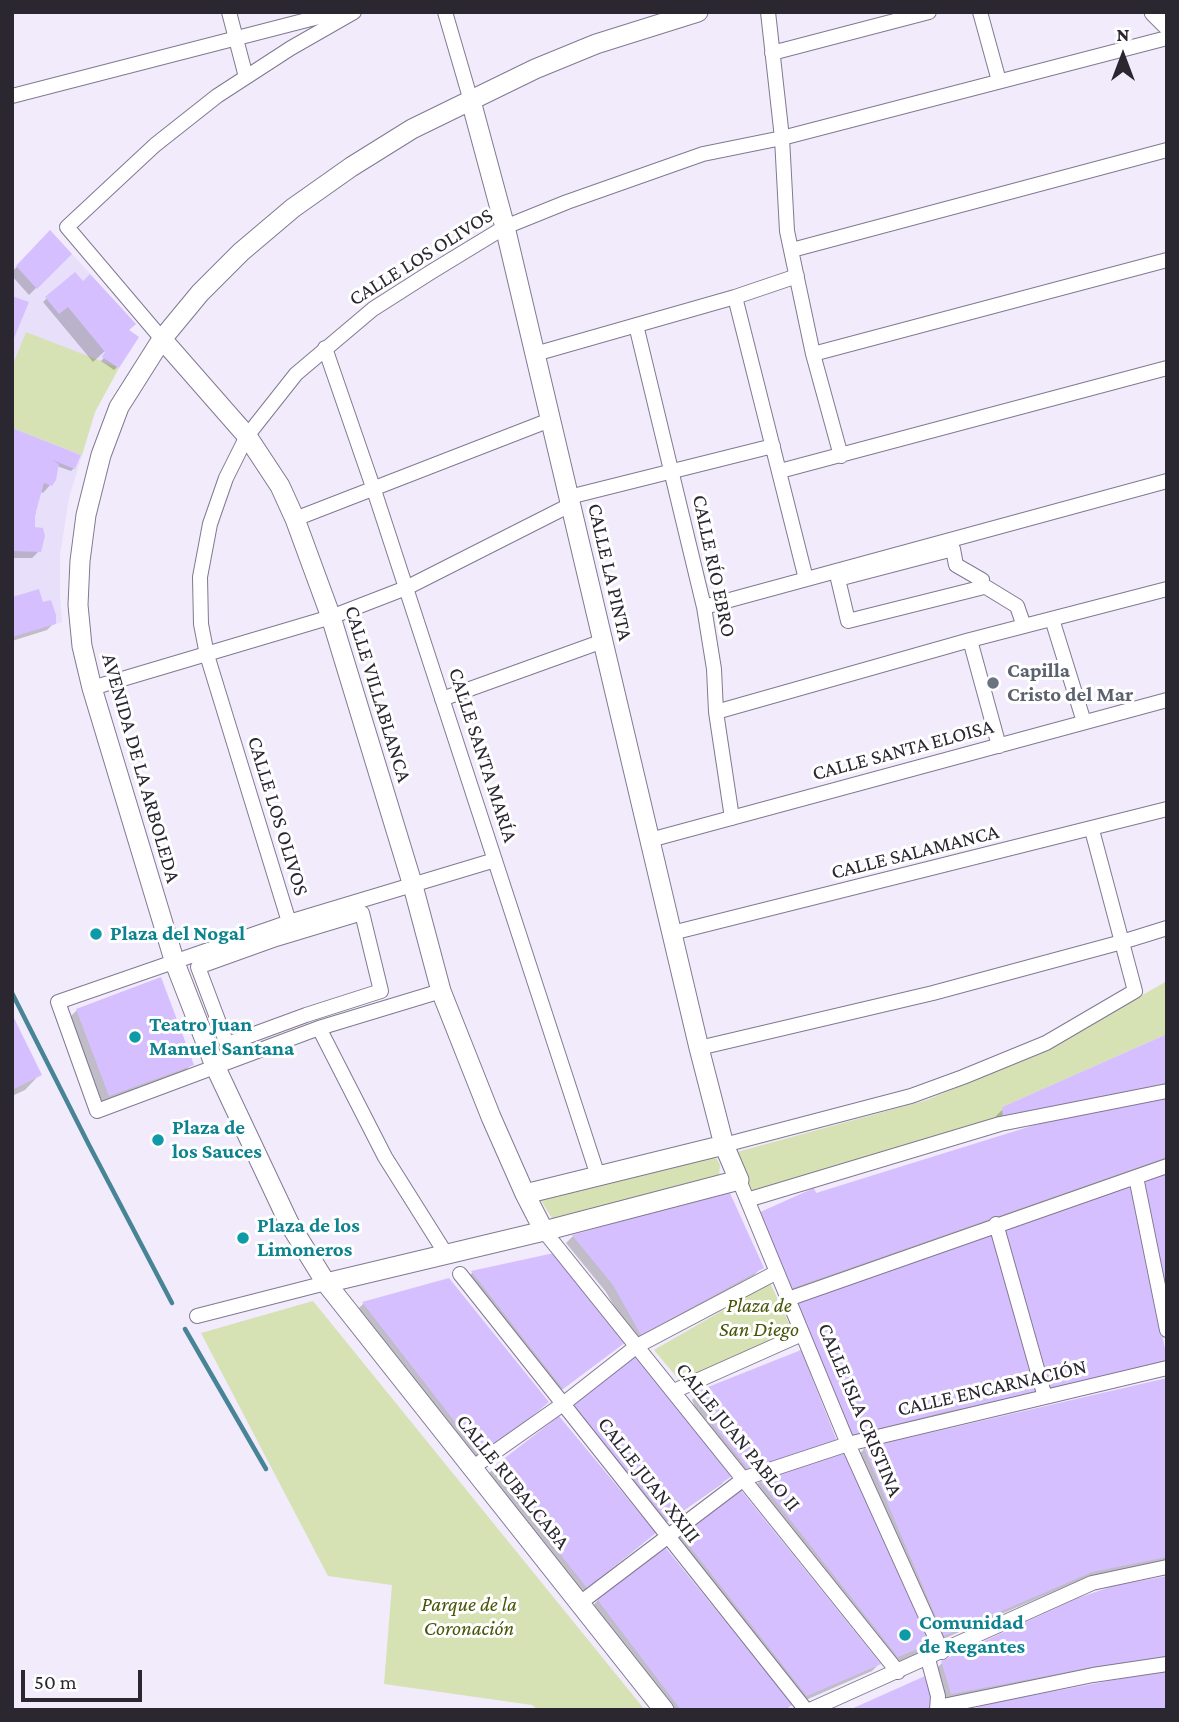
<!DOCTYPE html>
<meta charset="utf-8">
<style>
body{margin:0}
#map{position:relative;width:1179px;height:1722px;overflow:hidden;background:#f1ebfb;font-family:"Crimson Pro",serif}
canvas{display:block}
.frame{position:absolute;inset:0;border:14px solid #2a2731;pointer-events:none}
.north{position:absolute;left:1088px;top:21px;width:70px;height:70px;-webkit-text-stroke:5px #fff;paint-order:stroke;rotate:0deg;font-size:19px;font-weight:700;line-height:28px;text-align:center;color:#2a2731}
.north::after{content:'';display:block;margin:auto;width:24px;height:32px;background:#2a2731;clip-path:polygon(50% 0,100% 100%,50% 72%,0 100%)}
.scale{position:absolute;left:21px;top:1670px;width:121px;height:32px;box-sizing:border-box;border:4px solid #2a2731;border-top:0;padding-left:9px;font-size:21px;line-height:24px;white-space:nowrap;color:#2a2731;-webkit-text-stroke:5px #fff;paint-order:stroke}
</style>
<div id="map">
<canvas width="1179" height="1722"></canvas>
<div class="frame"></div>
<div class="north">N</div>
<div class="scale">50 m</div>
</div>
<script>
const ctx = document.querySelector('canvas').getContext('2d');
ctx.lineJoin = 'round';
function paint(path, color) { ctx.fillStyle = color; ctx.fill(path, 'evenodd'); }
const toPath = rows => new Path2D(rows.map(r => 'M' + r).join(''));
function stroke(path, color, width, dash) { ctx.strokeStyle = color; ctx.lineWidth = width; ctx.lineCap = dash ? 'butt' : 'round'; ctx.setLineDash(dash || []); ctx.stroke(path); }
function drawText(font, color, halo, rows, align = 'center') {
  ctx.font = font + ' "Crimson Pro",serif'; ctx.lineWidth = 6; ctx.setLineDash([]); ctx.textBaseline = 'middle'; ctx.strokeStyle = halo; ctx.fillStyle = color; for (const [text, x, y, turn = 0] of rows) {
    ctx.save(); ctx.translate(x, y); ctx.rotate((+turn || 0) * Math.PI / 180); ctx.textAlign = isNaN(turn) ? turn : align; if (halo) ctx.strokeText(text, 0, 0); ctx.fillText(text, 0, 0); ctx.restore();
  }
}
paint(toPath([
 [50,230,136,324,129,330,139,337,113,377,95,412,69,498,60,555,60,599,62,622,12,637,12,270]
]), '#e8dffb');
paint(toPath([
 [26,332,119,368,95,412,82,455,12,428,12,367],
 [1167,981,1167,1034,1002,1107,1003,1116,752,1193,737,1152,927,1100,1048,1049],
 [710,1156,717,1159,720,1165,719,1176,555,1223,539,1197],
 [770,1283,792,1330,680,1381,654,1350],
 [313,1301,645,1710,538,1710,532,1705,384,1684,392,1585,328,1576,201,1333]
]), '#d6e2b3');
paint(toPath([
 [50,233,70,254,29,295,12,276,12,272],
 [74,274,72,289,126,331,117,367,114,370,101,361,123,339,121,336,93,362,43,302],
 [12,430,74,468,71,471,57,466,50,485,43,493,39,491,33,529,39,551,32,558,12,558],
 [12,599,41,604,54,623,47,630,12,641],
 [77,1010,192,1064,176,1080,93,1110,62,1025],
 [12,1018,40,1074,25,1090,12,1096],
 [1167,1036,1167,1088,996,1122,996,1116,1003,1109],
 [1167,1098,1167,1160,783,1295,815,1196],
 [1167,1175,1167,1346,1146,1238,1165,1360,1157,1367,1041,1393],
 [728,1193,762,1267,754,1275,634,1341,606,1292,566,1243,573,1236],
 [553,1254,624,1342,555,1395,465,1280,472,1273],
 [448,1280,547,1402,471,1468,352,1315,363,1304],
 [789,1310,1035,1391,1028,1399,846,1441],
 [1167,1380,1167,1561,1083,1579,936,1642,857,1457,864,1449],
 [699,1393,835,1441,740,1475,705,1430,692,1400],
 [573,1405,723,1483,660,1527,566,1412],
 [844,1456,930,1642,919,1654,886,1668,753,1489,759,1482],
 [493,1469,642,1544,575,1598,482,1481],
 [681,1535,879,1664,872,1671,799,1703,674,1542],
 [664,1550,791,1704,786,1710,661,1710,587,1612,598,1600],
 [1167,1578,1167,1661,943,1700,935,1670,942,1663]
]), '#0003');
stroke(toPath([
 [12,993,89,1145,172,1303],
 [185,1329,266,1469]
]), '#478496', 4.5);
paint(toPath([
 [50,230,72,254,37,289,16,266],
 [75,272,83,281,90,274,136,324,129,330,139,337,119,368,102,357,105,352,68,307,59,314,45,297],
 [12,296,29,302,12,343],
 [12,428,81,455,75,469,52,460,59,464,56,480,52,486,44,483,35,515,35,527,43,528,45,536,41,552,12,551],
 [39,589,43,602,51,600,56,615,56,624,12,637,12,597],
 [161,977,194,1065,109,1096,76,1009],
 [12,1014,42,1075,12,1090],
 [1167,1034,1167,1083,1003,1116,1002,1107],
 [1167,1096,1167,1157,790,1289,758,1213,814,1188,816,1193,1041,1123],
 [1167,1173,1167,1297,1143,1181],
 [1134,1185,1167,1360,1093,1380,1049,1387,1004,1230],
 [729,1191,764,1268,641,1335,613,1285,572,1235],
 [992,1234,1037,1392,944,1412,853,1435,795,1301],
 [554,1253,626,1342,563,1389,471,1271],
 [449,1278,549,1402,483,1458,362,1302],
 [801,1350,837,1441,748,1469,712,1423,698,1391],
 [636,1355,732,1476,668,1521,572,1403],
 [1167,1378,1167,1557,1092,1572,944,1636,864,1448],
 [559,1416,656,1533,587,1588,492,1468],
 [845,1453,932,1643,898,1657,759,1480],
 [740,1489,881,1664,807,1696,680,1534],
 [665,1547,793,1705,781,1710,681,1710,597,1599],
 [1167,1576,1167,1656,1093,1667,951,1694,941,1661,1078,1598,1113,1586],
 [1167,1670,1167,1710,969,1710,991,1703],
 [925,1676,933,1705,932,1710,849,1710]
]), '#d6bfff');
const street = toPath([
 [229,12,246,77],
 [445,12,471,101],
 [768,12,782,138,787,231,813,354,841,456],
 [980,12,999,81],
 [772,53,929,12],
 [12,96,338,12],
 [792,250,1167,150],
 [735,297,806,579],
 [636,325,704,607,714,669,716,712,732,818],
 [162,339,67,227,155,145,217,96,291,48,354,12],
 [325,348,374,490,598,1176],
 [535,354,735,297,797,276],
 [813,354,1167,260],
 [780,471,1167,368],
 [569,497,773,446],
 [295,519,550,420],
 [953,549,956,565,982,580,980,588,848,621,838,579,953,549],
 [981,584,1017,606,1024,626],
 [704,607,1167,481],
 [1052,619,1084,722],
 [970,640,999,746],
 [92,688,331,617,406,588,570,505],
 [442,699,603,641],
 [716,712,970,640,1167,589],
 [650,840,1167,700],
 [362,913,381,991,306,1015,227,1044,198,967,276,939,362,913],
 [289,922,207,655,201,624,200,577,210,524,226,478,247,436,296,374,373,309,431,272,505,227,567,202,703,154,782,138,1167,38],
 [672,933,1167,809],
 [441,991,319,1028,97,1111,58,1002,289,922,495,860],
 [319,1028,385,1157,446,1254],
 [699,1048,933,993,1122,942,1167,928],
 [724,1145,911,1096,963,1077,1046,1043,1135,991,1092,830],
 [1136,1177,1167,1330],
 [739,1180,848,1444,942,1652],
 [747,1200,1000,1124,1167,1091],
 [996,1224,1045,1397],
 [544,1231,898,1672],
 [460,1274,806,1710],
 [788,1299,1167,1166],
 [197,1316,326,1283],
 [674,1391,802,1334],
 [472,1468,563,1404,637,1346,777,1272],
 [580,1603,745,1478,848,1444,1167,1368],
 [928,1659,938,1696,937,1710],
 [938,1707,1093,1675,1167,1664],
 [810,1710,1092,1583,1167,1567]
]);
const secondary = toPath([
 [1154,12,1167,25],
 [162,339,247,436,280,486,295,519,331,617,413,886,441,991,491,1117,525,1194,544,1231],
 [525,1194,724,1145],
 [326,1283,544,1231,739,1180,724,1145,699,1048,505,227,471,101],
 [664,1710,326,1283,289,1223,215,1066,175,963,92,688,82,646,78,605,80,561,86,515,101,455,119,407,162,339,200,293,241,252,293,208,351,167,412,129,535,69,596,44,698,12]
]);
stroke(street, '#817991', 16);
stroke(secondary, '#817991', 21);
stroke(street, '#fff', 14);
stroke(secondary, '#fff', 19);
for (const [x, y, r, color] of [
 [993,683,7,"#6b7280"],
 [96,934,7,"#0f9aa8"],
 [135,1037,7,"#0f9aa8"],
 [158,1140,7,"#0f9aa8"],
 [243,1238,7,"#0f9aa8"],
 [905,1635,7,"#0f9aa8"]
]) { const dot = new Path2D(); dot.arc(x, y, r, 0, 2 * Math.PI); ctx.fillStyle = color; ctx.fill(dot); stroke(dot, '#fff', 2.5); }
drawText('21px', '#2a2731', '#fff', [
 ["CALLE LOS OLIVOS",421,257,-32],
 ["CALLE RÍO EBRO",714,566,78],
 ["CALLE LA PINTA",610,572,77],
 ["CALLE VILLABLANCA",378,694,73],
 ["CALLE SANTA ELOISA",903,750,-15],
 ["CALLE SANTA MARÍA",483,755,72],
 ["AVENIDA DE LA ARBOLEDA",141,768,74],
 ["CALLE LOS OLIVOS",278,816,73],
 ["CALLE SALAMANCA",915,852,-14],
 ["CALLE ENCARNACIÓN",992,1388,-13],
 ["CALLE ISLA CRISTINA",860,1410,67],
 ["CALLE JUAN PABLO II",738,1437,51],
 ["CALLE JUAN XXIII",649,1480,52],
 ["CALLE RUBALCABA",513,1482,51]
]);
drawText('bold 21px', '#5b616d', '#fff', [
 ["Capilla",1007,671],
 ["Cristo del Mar",1007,695]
], 'left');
drawText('bold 21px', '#0d838f', '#fff', [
 ["Plaza del Nogal",110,934],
 ["Teatro Juan",149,1025],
 ["Manuel Santana",149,1049],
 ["Plaza de",172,1128],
 ["los Sauces",172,1152],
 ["Plaza de los",257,1226],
 ["Limoneros",257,1250],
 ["Comunidad",919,1623],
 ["de Regantes",919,1647]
], 'left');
drawText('italic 21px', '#485406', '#fff', [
 ["Plaza de",759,1306],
 ["San Diego",759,1330],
 ["Parque de la",469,1605],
 ["Coronación",469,1629]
]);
</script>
